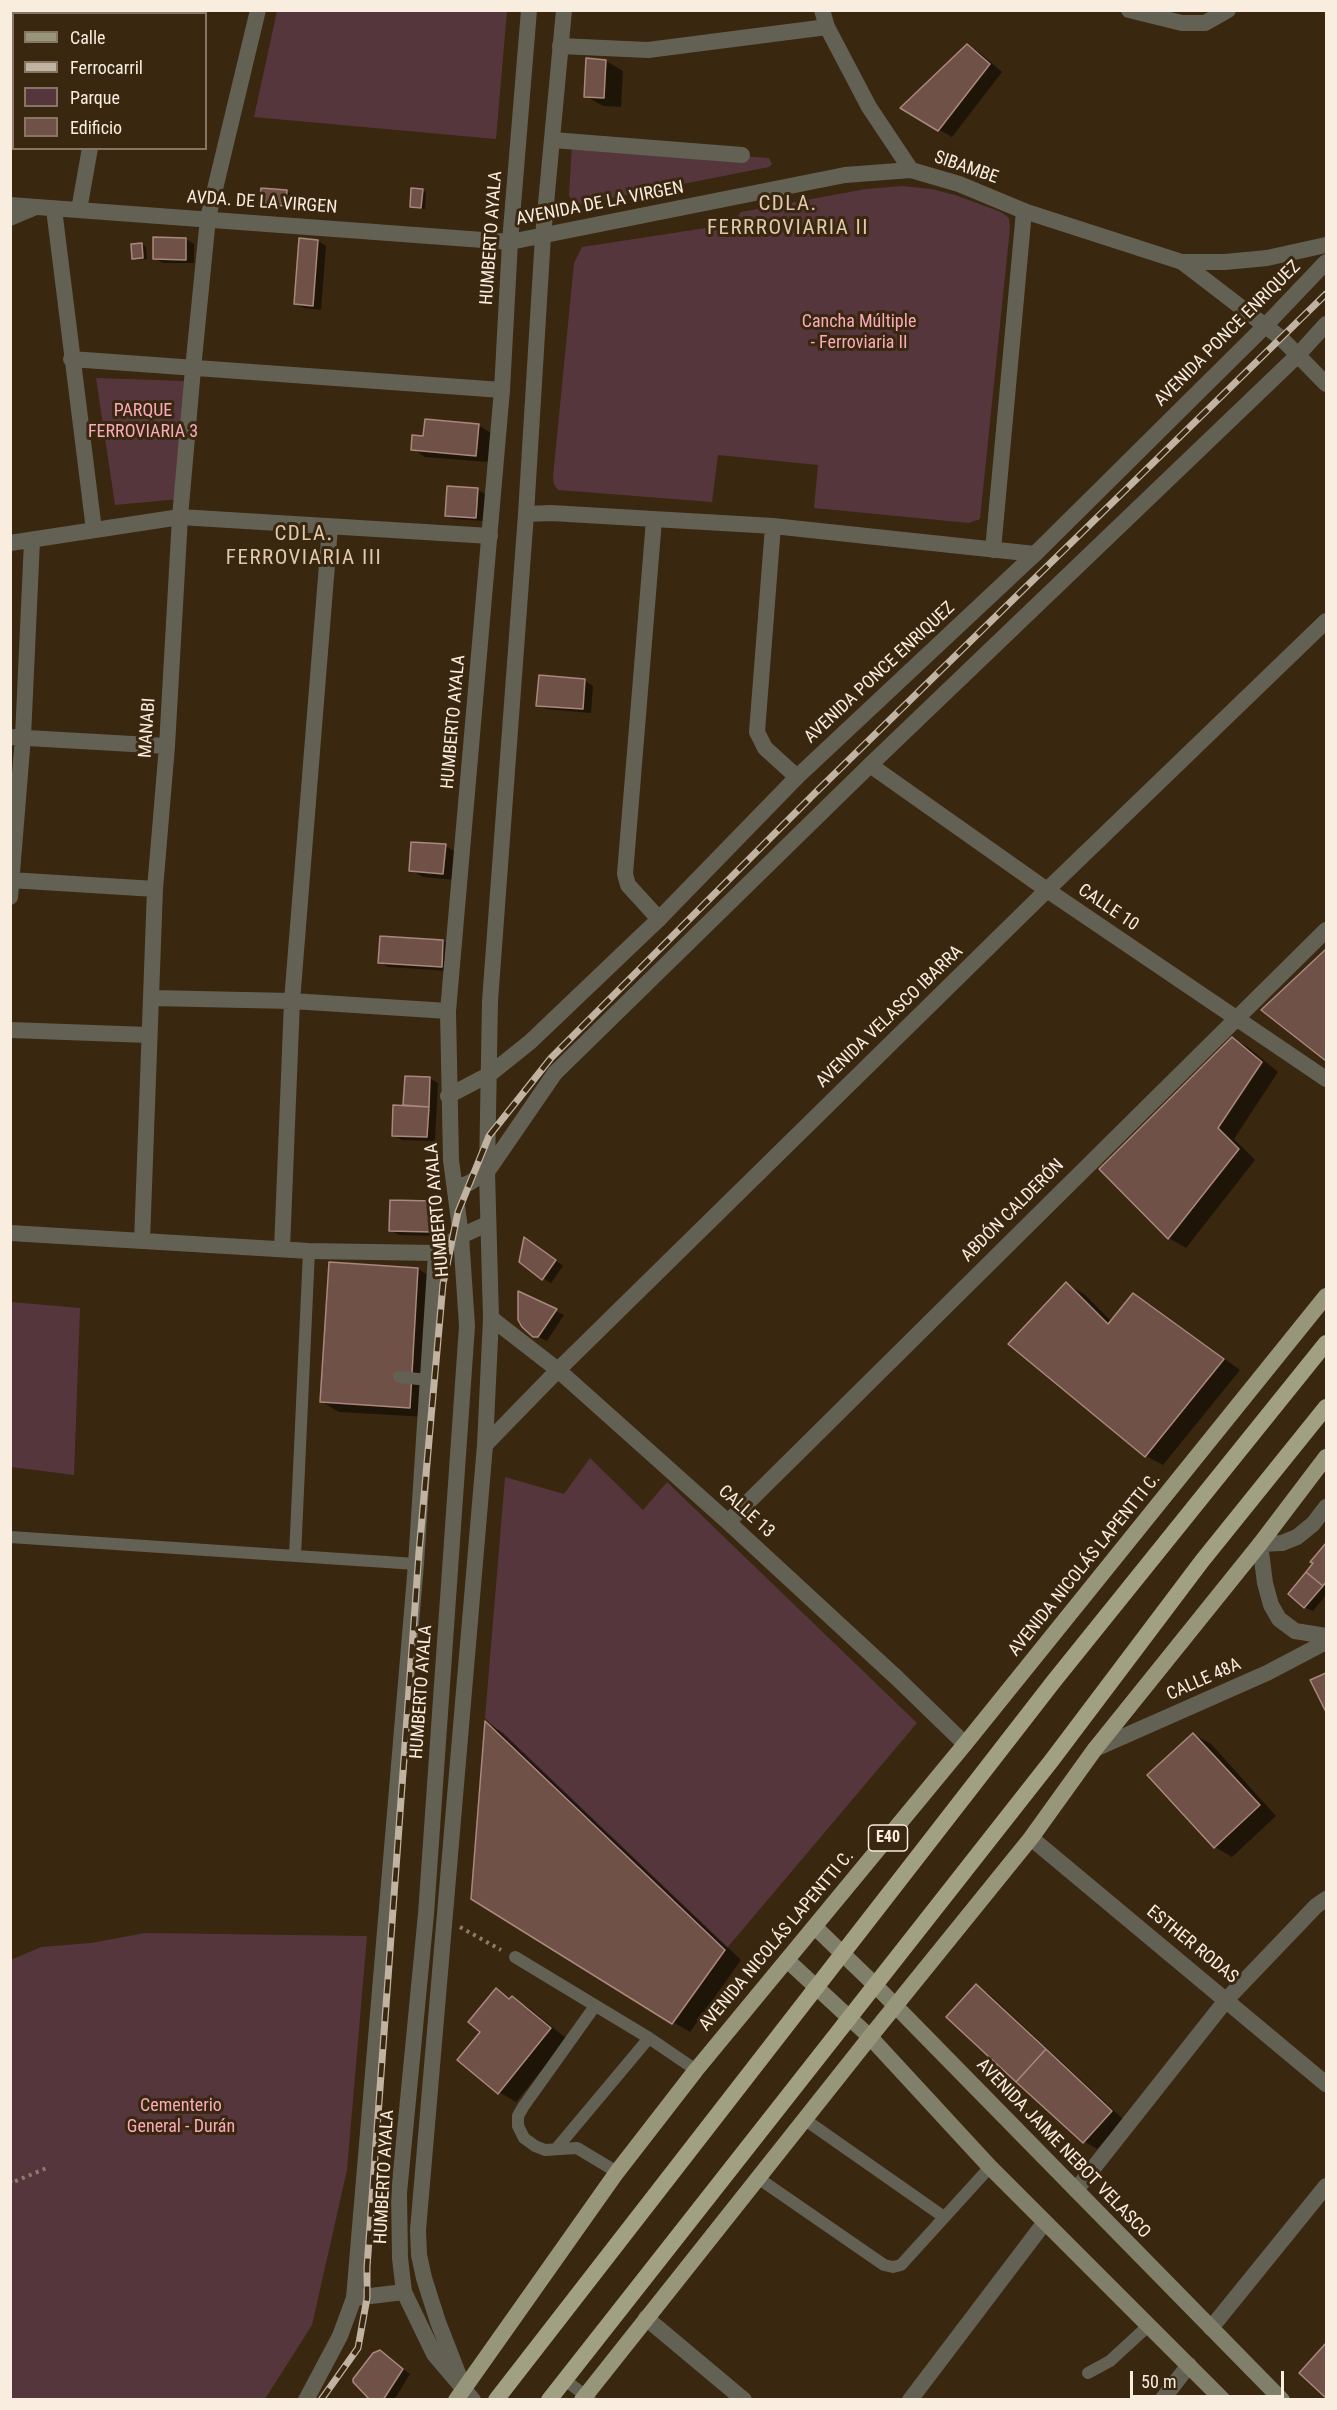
<!DOCTYPE html>
<meta charset="utf-8">
<style>
body{margin:0}
#map{position:relative;width:1337px;height:2410px;overflow:hidden;background:#392710;font-family:"Roboto Condensed",sans-serif}
canvas{display:block}
.frame{position:absolute;inset:0;border:12px solid #f9eddf;pointer-events:none}
.legend{position:absolute;left:12px;top:12px;width:195px;height:138px;box-sizing:border-box;background:#392710;border:2px solid #867663;margin:0;padding:8px 10px;list-style:none;font-size:18px;color:#f9eddf}
.legend li{display:flex;align-items:center;gap:12px;height:30px}
.legend b{width:30px;border:2px solid #867663}
.scale{position:absolute;left:1130px;top:2371px;width:154px;height:27px;box-sizing:border-box;border:3px solid #f9eddf;border-top:0;padding-left:8px;font-size:18px;line-height:21px;white-space:nowrap;color:#f9eddf;-webkit-text-stroke:4px #392710;paint-order:stroke}
</style>
<div id="map">
<canvas width="1337" height="2410"></canvas>
<div class="frame"></div>
<ul class="legend">
<li><b style="height:8px;background:#97967b"></b>Calle</li>
<li><b style="height:8px;background:#c0b3a2"></b>Ferrocarril</li>
<li><b style="height:16px;background:#56363d"></b>Parque</li>
<li><b style="height:16px;background:#705147"></b>Edificio</li>
</ul>
<div class="scale">50 m</div>
</div>
<script>
const ctx = document.querySelector('canvas').getContext('2d');
ctx.lineJoin = 'round';
function paint(path, color) { ctx.fillStyle = color; ctx.fill(path, 'evenodd'); }
const toPath = rows => new Path2D(rows.map(r => 'M' + r).join(''));
function stroke(path, color, width, dash) { ctx.strokeStyle = color; ctx.lineWidth = width; ctx.lineCap = dash ? 'butt' : 'round'; ctx.setLineDash(dash || []); ctx.stroke(path); }
function drawText(font, color, halo, rows, align = 'center') {
  ctx.font = font + ' "Roboto Condensed",sans-serif'; ctx.lineWidth = 6; ctx.setLineDash([]); ctx.textBaseline = 'middle'; ctx.strokeStyle = halo; ctx.fillStyle = color; for (const [text, x, y, turn = 0] of rows) {
    ctx.save(); ctx.translate(x, y); ctx.rotate((+turn || 0) * Math.PI / 180); ctx.textAlign = isNaN(turn) ? turn : align; if (halo) ctx.strokeText(text, 0, 0); ctx.fillText(text, 0, 0); ctx.restore();
  }
}
paint(toPath([
 [277,11,507,11,496,139,254,117],
 [572,144,769,158,772,164,769,167,581,204,572,202,569,195],
 [902,186,931,189,955,195,1001,212,1009,218,1010,228,980,519,969,523,814,508,818,465,718,455,712,502,558,490,554,484,553,477,574,263,582,247,732,224,741,212,866,189],
 [96,378,184,381,179,499,115,505],
 [11,1302,80,1308,74,1475,11,1467],
 [590,1458,643,1510,667,1482,917,1723,727,1948,485,1718,505,1477,564,1494],
 [145,1933,367,1936,347,2170,312,2325,265,2399,11,2399,11,1960,41,1947,91,1943]
]), '#56363d');
paint(toPath([
 [968,45,980,53,1002,72,952,137,902,108],
 [606,61,623,71,621,107,603,106,586,96],
 [262,189,291,193,290,207,261,203],
 [422,190,426,192,425,209,415,208,411,206],
 [186,239,194,244,194,263,163,263,154,258],
 [318,241,326,246,321,310,304,308,295,304],
 [142,244,146,247,147,259,137,260,133,258],
 [478,425,491,433,488,462,425,457,413,449,424,438],
 [478,490,486,495,484,521,454,519,446,515],
 [585,681,593,686,591,713,546,709,538,705],
 [445,846,458,853,456,880,423,877,411,870],
 [382,937,443,941,451,946,450,971,388,967,380,962],
 [1326,951,1326,1059,1263,1010],
 [1232,1038,1249,1048,1278,1072,1234,1139,1255,1160,1186,1248,1169,1238,1101,1169],
 [406,1077,429,1078,438,1083,435,1141,402,1140,394,1135,405,1107],
 [433,1203,441,1208,440,1236,399,1235,390,1230],
 [533,1244,563,1266,551,1283,543,1278],
 [418,1269,435,1279,427,1417,339,1412,322,1402],
 [1066,1284,1084,1294,1112,1322,1133,1295,1151,1305,1240,1370,1163,1465,1146,1456,1011,1344],
 [520,1294,564,1315,547,1341,534,1335],
 [1326,1544,1326,1595,1313,1611,1304,1607,1315,1563,1312,1562],
 [486,1723,502,1732,741,1960,690,2032,673,2022],
 [1193,1734,1211,1744,1276,1816,1232,1857,1215,1847],
 [977,1986,989,1994,1124,2120,1097,2149,1084,2141],
 [496,1990,529,2008,567,2039,516,2102,499,2092,482,2031],
 [1326,2346,1326,2396,1301,2373],
 [380,2352,410,2374,394,2400,372,2400]
]), '#0007');
const building = toPath([
 [967,44,990,64,938,131,900,108,967,44],
 [586,58,606,60,604,98,584,97,586,58],
 [261,188,287,190,286,206,259,204,261,188],
 [411,188,423,189,421,208,410,207,411,188],
 [153,237,186,238,186,260,153,259,153,237],
 [299,238,318,240,313,306,294,304,299,238],
 [142,243,143,258,132,259,131,244,142,243],
 [425,419,479,424,476,456,411,450,412,435,423,436,425,419],
 [447,486,478,488,476,518,445,516,447,486],
 [539,675,585,679,583,709,536,706,539,675],
 [411,842,446,844,443,874,409,871,411,842],
 [380,936,443,940,442,967,378,963,380,936],
 [1326,949,1326,1061,1261,1010,1326,949],
 [1232,1037,1262,1062,1218,1128,1239,1149,1168,1239,1099,1169,1232,1037],
 [405,1076,430,1077,429,1107,403,1105,405,1076],
 [393,1105,429,1107,427,1137,392,1136,393,1105],
 [390,1200,433,1201,432,1232,389,1231,390,1200],
 [524,1237,556,1260,542,1280,519,1262,524,1237],
 [329,1262,418,1268,410,1408,320,1402,329,1262],
 [1066,1282,1108,1324,1133,1293,1224,1359,1145,1457,1008,1344,1066,1282],
 [518,1291,557,1309,538,1337,533,1337,522,1327,518,1320,518,1291],
 [1326,1543,1326,1582,1323,1586,1306,1572,1313,1563,1310,1562,1326,1543],
 [1306,1572,1323,1586,1304,1608,1288,1594,1306,1572],
 [1326,1673,1326,1712,1310,1680,1326,1673],
 [485,1721,725,1950,672,2024,471,1899,485,1721],
 [1193,1733,1260,1805,1214,1848,1147,1775,1193,1733],
 [976,1984,1046,2049,1016,2082,946,2017,976,1984],
 [496,1988,509,1999,512,1996,551,2028,498,2094,457,2060,480,2032,468,2022,496,1988],
 [1046,2049,1112,2111,1083,2143,1016,2082,1046,2049],
 [1326,2343,1326,2398,1299,2373,1326,2343],
 [380,2350,403,2369,383,2400,370,2400,353,2382,353,2379,373,2353,380,2350]
]);
paint(building, '#705147');
stroke(building, '#aa887d', 1.5);
stroke(toPath([
 [460,1927,501,1950],
 [10,2180,11,2183,49,2167]
]), '#8c7d6a', 4, [3, 4.5]);
stroke(toPath([
 [399,1377,429,1380],
 [10,1537,416,1564],
 [295,1556,309,1251],
 [515,1957,649,2038,696,2070],
 [595,2006,523,2107,518,2116,518,2126,524,2138,535,2146,545,2150,577,2148,617,2172],
 [804,2119,944,2217],
 [556,2149,649,2038],
 [758,2178,884,2265,893,2267,901,2265,990,2167],
 [1088,2373,1110,2361,1148,2326],
 [565,2380,590,2399]
]), '#626154', 12);
stroke(toPath([
 [822,10,827,27,869,107,911,170],
 [1129,10,1182,23,1205,23,1228,10],
 [118,14,118,10],
 [560,46,648,50,827,27],
 [10,59,14,59],
 [553,140,742,155],
 [54,209,94,530],
 [79,210,90,148],
 [10,218,36,207],
 [71,359,502,390],
 [526,514,551,513,773,526,1035,554],
 [654,520,625,874,628,885,659,919],
 [773,526,757,732,765,748,797,777],
 [10,543,180,517,490,536],
 [993,550,1024,211],
 [10,737,167,746],
 [870,765,1047,890,1326,1079],
 [10,880,155,889],
 [10,897,23,737,32,541],
 [151,998,292,1001,448,1011],
 [10,1030,149,1035],
 [10,1233,309,1251,436,1253],
 [142,1241,155,889,167,746,180,517,193,369,208,218,258,10],
 [282,1249,292,1001,330,527],
 [491,1318,558,1370,728,1522,898,1679,965,1744],
 [485,1445,558,1370,1047,890,1326,621],
 [1326,1507,1313,1524,1297,1537,1282,1543,1260,1544,1265,1583,1271,1605,1279,1619,1295,1631,1326,1636],
 [728,1522,1326,930],
 [1095,1749,1267,1673,1326,1642],
 [1031,1838,1326,2084],
 [1076,2190,1227,1999,1316,1906,1326,1899],
 [354,2298,404,2292],
 [646,2318,744,2400],
 [1211,2328,1326,2186],
 [306,2400,340,2336,354,2298,416,1564,436,1253,442,1247,461,1236,487,1224],
 [910,2400,1045,2222],
 [1162,2400,1189,2365]
]), '#626154', 16);
stroke(toPath([
 [10,205,510,242,845,175,911,170,959,184,1024,211,1182,262,1225,262,1267,258,1326,245],
 [1182,262,1281,338,1326,384],
 [448,1096,490,1074,530,1042,659,919,797,777,1035,554,1265,326,1326,262],
 [455,1188,469,1183,487,1172,555,1073,870,765,1298,355,1326,324],
 [459,2376,438,2322,424,2278,419,2255,418,2230,485,1445,491,1318,487,1172,490,1001,526,514,543,236,564,10],
 [473,2400,434,2354,404,2292,400,2258,399,2193,426,1914,467,1326,461,1236,451,1160,448,1011,502,390,510,242,529,10]
]), '#626154', 16);
stroke(toPath([
 [815,1927,874,1984,1282,2400],
 [787,1960,870,2037,990,2167,1223,2400]
]), '#807f6a', 16);
stroke(toPath([
 [456,2400,617,2172,696,2070,965,1744,1326,1296],
 [582,2400,870,2037,1031,1838,1095,1749,1260,1544,1326,1457]
]), '#97967b', 16);
stroke(toPath([
 [496,2400,1054,1681,1326,1343],
 [549,2400,1052,1760,1202,1561,1326,1407]
]), '#a2a082', 16);
const rail = toPath([
 [321,2400,358,2348,367,2298,367,2267,419,1552,443,1284,458,1212,489,1136,551,1058,816,792,1326,294]
]);
stroke(rail, '#c0b3a2', 7);
stroke(rail, '#392710', 4.5, [14]);
for (const [x, y, w] of [
 [888,1838,39]
]) { const box = new Path2D(); box.roundRect(x - w / 2, y - 13, w, 26, 4.5); ctx.fillStyle = '#392710'; ctx.fill(box); stroke(box, '#f9eddf', 1.5); }
drawText('bold 16px', '#f9eddf', null, [
 ["E40",888,1838]
]);
drawText('18px', '#f9eddf', '#392710', [
 ["SIBAMBE",966,168,19],
 ["AVDA. DE LA VIRGEN",262,203,4],
 ["AVENIDA DE LA VIRGEN",600,204,-11],
 ["HUMBERTO AYALA",492,238,-86],
 ["AVENIDA PONCE ENRIQUEZ",1228,334,-45],
 ["AVENIDA PONCE ENRIQUEZ",880,673,-43],
 ["HUMBERTO AYALA",454,722,-85],
 ["MANABI",148,728,-86],
 ["CALLE 10",1108,908,34],
 ["AVENIDA VELASCO IBARRA",890,1017,-44],
 ["HUMBERTO AYALA",438,1210,-95],
 ["ABDÓN CALDERÓN",1013,1211,-45],
 ["CALLE 13",746,1512,42],
 ["AVENIDA NICOLÁS LAPENTTI C.",1085,1565,-51],
 ["CALLE 48A",1204,1680,-24],
 ["HUMBERTO AYALA",422,1692,-86],
 ["AVENIDA NICOLÁS LAPENTTI C.",777,1941,-50],
 ["ESTHER RODAS",1192,1945,39],
 ["AVENIDA JAIME NEBOT VELASCO",1063,2149,46],
 ["HUMBERTO AYALA",385,2177,-87]
]);
drawText('18px', '#fbaabc', '#392710', [
 ["Cancha Múltiple",859,322],
 ["- Ferroviaria II",859,343],
 ["PARQUE",143,411],
 ["FERROVIARIA 3",143,432],
 ["Cementerio",181,2106],
 ["General - Durán",181,2127]
]);
ctx.letterSpacing = '1.5px';
drawText('21px', '#e0c9ae', '#392710', [
 ["CDLA.",788,205],
 ["FERRROVIARIA II",788,229],
 ["CDLA.",304,535],
 ["FERROVIARIA III",304,559]
]);
ctx.letterSpacing = '0px';
</script>
